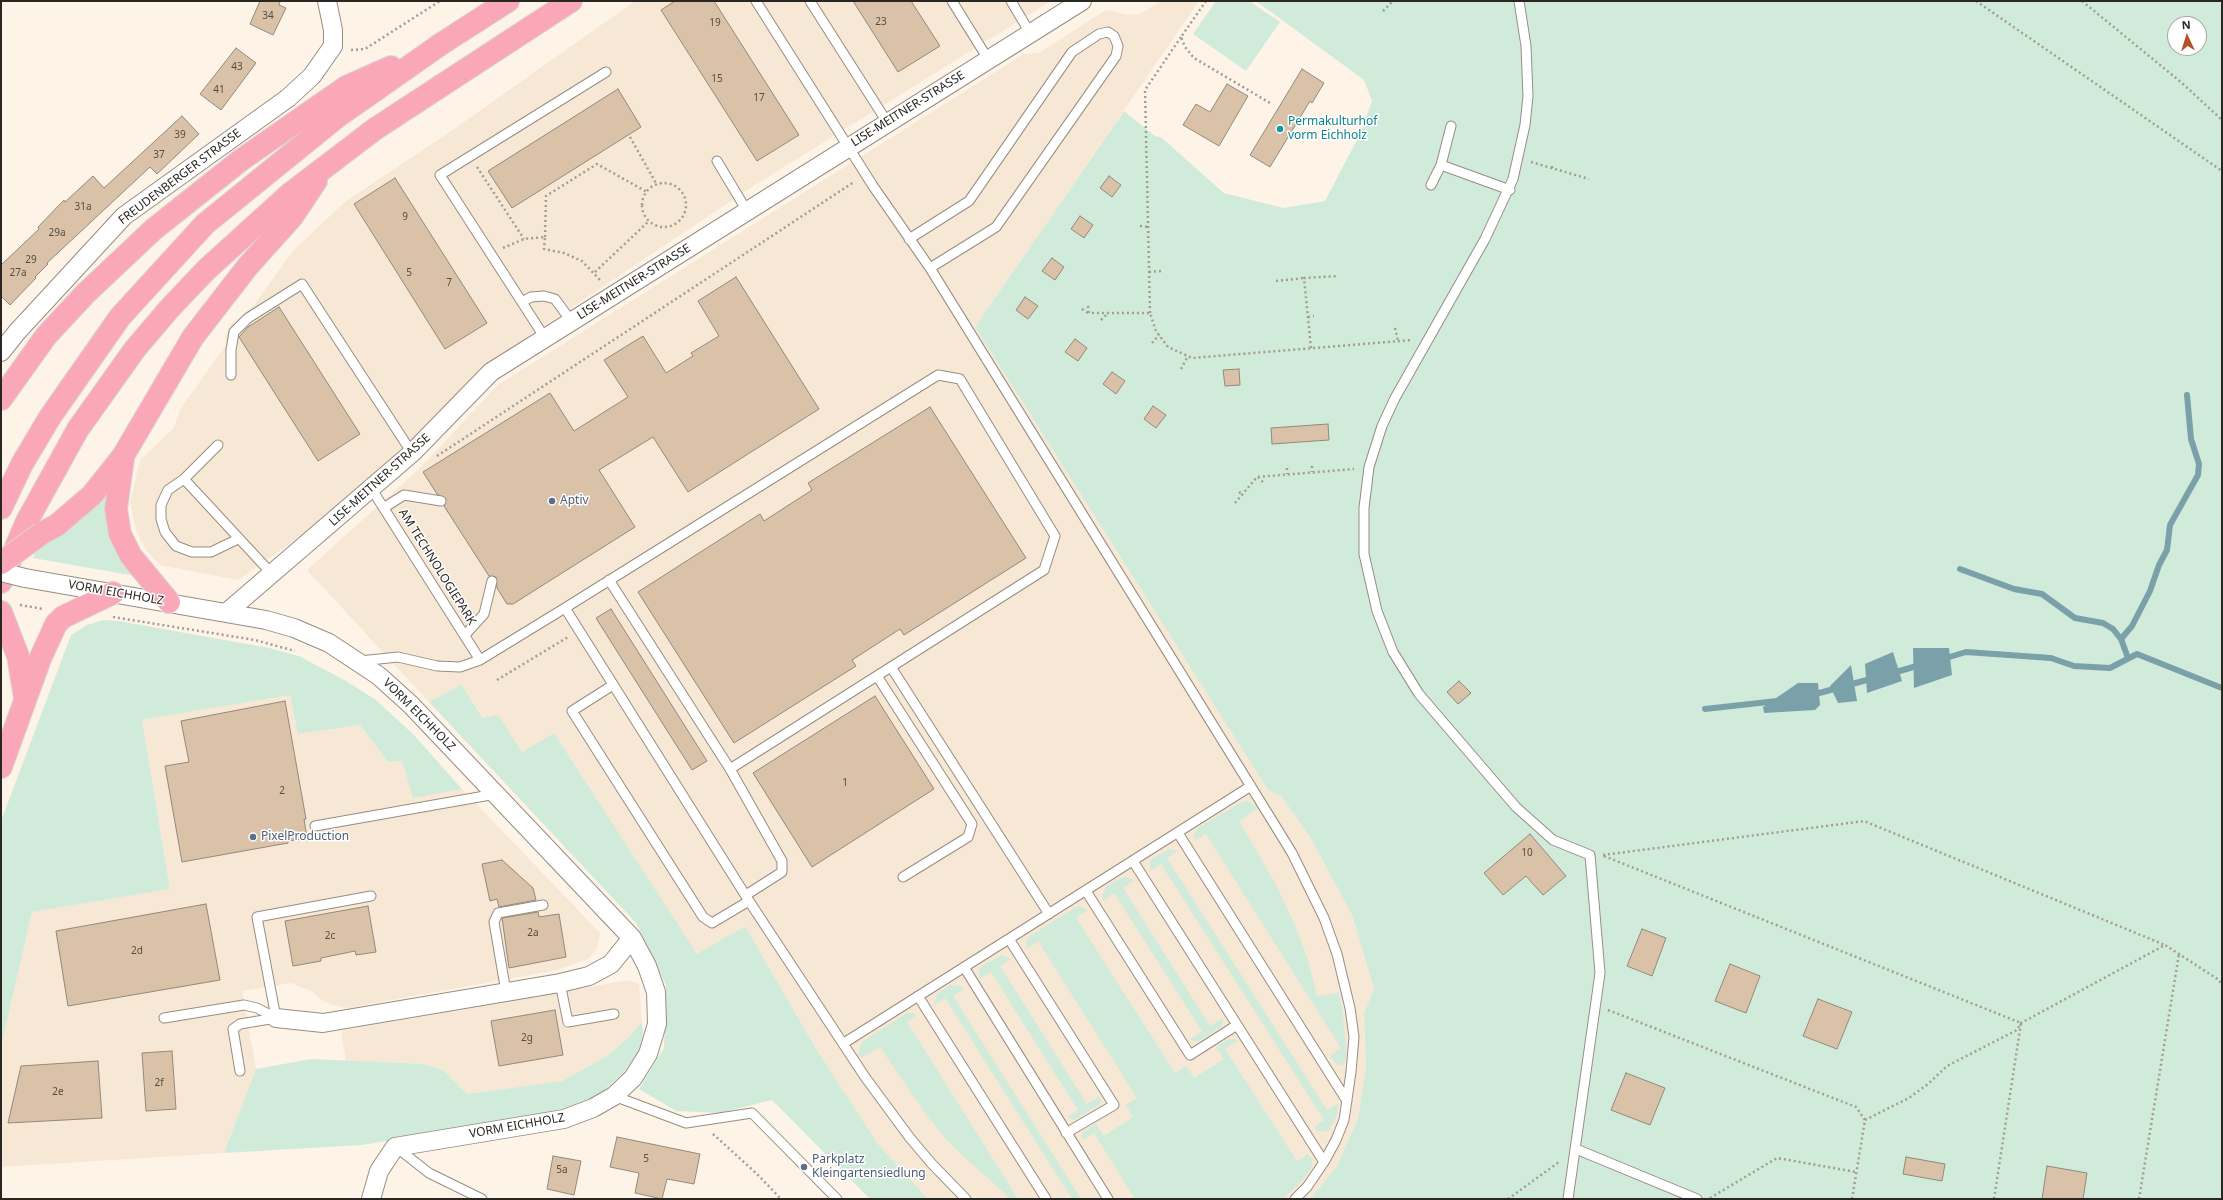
<!DOCTYPE html>
<style>
body{margin:0}
#map{position:relative;width:2223px;height:1200px;overflow:hidden;background:#fef3e7;font-family:"Noto Sans",sans-serif}
canvas{display:block}
.frame{position:absolute;inset:0;border:2px solid #2a2621;pointer-events:none}
.north{position:absolute;left:2167px;top:16px;width:40px;height:40px;box-sizing:border-box;background:#fff;border:1px solid #aaa8a6;border-radius:50%;rotate:356deg;font-size:11px;font-weight:700;line-height:16px;text-align:center;color:#2a2621}
.north::after{content:'';display:block;margin:auto;width:14px;height:18px;background:#b64f29;clip-path:polygon(50% 0,100% 100%,50% 72%,0 100%)}
</style>
<div id="map">
<canvas width="2223" height="1200"></canvas>
<div class="frame"></div>
<div class="north">N</div>
</div>
<script>
const ctx = document.querySelector('canvas').getContext('2d');
ctx.lineJoin = 'round';
function paint(path, color) { ctx.fillStyle = color; ctx.fill(path, 'evenodd'); }
const toPath = rows => new Path2D(rows.map(r => 'M' + r).join(''));
function stroke(path, color, width, dash) { ctx.strokeStyle = color; ctx.lineWidth = width; ctx.lineCap = dash ? 'butt' : 'round'; ctx.setLineDash(dash || []); ctx.stroke(path); }
function drawText(font, color, halo, rows, align = 'center') {
  ctx.font = font + ' "Noto Sans",sans-serif'; ctx.lineWidth = 3; ctx.setLineDash([]); ctx.textBaseline = 'middle'; ctx.strokeStyle = halo; ctx.fillStyle = color; for (const [text, x, y, turn = 0] of rows) {
    ctx.save(); ctx.translate(x, y); ctx.rotate((+turn || 0) * Math.PI / 180); ctx.textAlign = isNaN(turn) ? turn : align; if (halo) ctx.strokeText(text, 0, 0); ctx.fillText(text, 0, 0); ctx.restore();
  }
}
paint(toPath([
 [635,1,1051,1,755,185,484,366,419,435,316,525,238,580,160,565,146,550,136,530,130,502,140,460,173,429,181,408,226,345,225,336,230,325,254,305,293,251,346,201,457,127],
 [1161,1,1199,1,975,327,1268,790,1282,797,1310,837,1352,915,1374,989,1364,1013,1366,1067,1358,1118,1337,1166,1310,1199,928,1199,878,1144,815,1047,745,926,697,955,554,733,522,752,498,716,484,718,461,684,429,702,307,570,419,469,498,385,1024,54,1039,53,1106,10,1128,15,1140,14],
 [290,695,298,734,360,725,388,762,402,761,413,798,462,789,600,933,597,949,588,959,557,970,347,1008,332,1005,321,1000,313,992,291,983,242,991,256,1069,224,1153,1,1167,1,1047,32,912,170,889,142,720],
 [629,980,639,984,642,1022,630,1036,607,1056,562,1081,467,1094,443,1070,424,1064,346,1061,341,1031]
]), '#f7e7d5');
paint(toPath([
 [1216,1,1249,1,1280,22,1246,71,1193,34],
 [1256,1,2222,1,2222,1199,1310,1199,1337,1166,1358,1118,1366,1067,1364,1013,1374,989,1352,915,1310,837,1282,797,1268,790,975,327,1124,111,1155,136,1162,138,1224,193,1283,208,1325,201,1361,132,1372,101,1364,80],
 [2175,24,2199,24,2199,48,2175,48],
 [107,493,135,576,33,558,37,546,92,509],
 [103,620,119,621,269,648,299,656,346,681,376,700,414,735,462,789,413,798,402,761,388,762,360,725,298,734,290,695,142,720,170,889,32,912,1,1047,1,821,71,635,87,625],
 [461,684,483,718,498,715,522,752,554,733,697,954,745,926,815,1047,878,1144,928,1199,870,1199,772,1100,720,1113,676,1111,639,1089,664,1048,666,985,636,923,429,702],
 [1248,801,1258,808,1239,821,1275,883,1294,923,1308,960,1317,996,1339,993,1343,1013,1346,1045,1346,1060,1341,1065,1337,1065,1330,1056,1341,1048,1206,834,1195,840,1194,834,1198,828,1242,802],
 [1169,849,1178,851,1167,858,1327,1110,1338,1103,1337,1115,1329,1130,1322,1132,1316,1130,1314,1127,1324,1120,1161,864,1150,871,1150,861,1153,858],
 [1126,877,1134,880,1123,888,1210,1026,1223,1018,1222,1026,1199,1041,1193,1041,1190,1039,1202,1031,1114,893,1103,901,1102,896,1106,887,1121,878],
 [1080,906,1088,910,1076,918,1175,1073,1186,1066,1194,1078,1224,1059,1216,1047,1229,1039,1235,1039,1237,1041,1225,1049,1297,1161,1308,1154,1312,1160,1312,1167,1303,1180,1283,1199,1135,1199,1094,1133,1082,1141,1081,1136,1083,1132,1096,1124,1104,1136,1133,1117,1126,1105,1137,1098,1038,941,1027,949,1026,942,1030,936,1074,908],
 [1002,955,1011,959,1000,966,1087,1104,1099,1097,1101,1101,1099,1105,1074,1120,1067,1117,1078,1110,991,972,980,979,979,970,983,965],
 [950,985,960,986,964,989,953,996,1081,1199,1072,1199,945,998,934,1005,937,994],
 [907,1013,913,1013,917,1015,907,1022,1018,1199,1006,1199,1008,1196,965,1158,945,1138,925,1113,880,1047,861,1058,858,1054,862,1042],
 [642,1022,643,1034,639,1050,626,1070,598,1096,565,1108,518,1119,362,1145,224,1153,256,1069,311,1059,424,1064,443,1070,467,1094,562,1081,607,1056,630,1036]
]), '#d1ebdb');
paint(toPath([
 [1913,648,1949,648,1952,675,1914,688],
 [1893,652,1902,681,1867,693,1865,664],
 [1851,665,1857,701,1838,703,1830,686],
 [1798,683,1818,683,1820,705,1815,710,1764,713,1763,707]
]), '#7aa1aa');
stroke(toPath([
 [1960,569,2014,589,2042,594,2075,618,2103,623,2113,629,2121,639,2128,658],
 [2121,639,2132,626,2150,591,2159,565,2167,550,2170,525,2198,475,2199,464,2191,439,2187,395],
 [1943,659,1966,652,2051,658,2074,666,2110,668,2137,654,2222,688],
 [1893,673,1920,665],
 [1812,695,1874,678],
 [1705,709,1777,701]
]), '#7aa1aa', 6);
const building = toPath([
 [260,1,280,1,279,5,286,8,273,35,250,24,260,1],
 [675,1,714,1,799,135,757,161,661,10,675,1],
 [853,1,911,1,940,46,898,72,853,1],
 [236,48,256,63,221,110,200,94,236,48],
 [1302,69,1324,83,1312,103,1310,101,1270,167,1250,155,1302,69],
 [1227,84,1248,96,1219,146,1183,125,1196,104,1210,112,1227,84],
 [618,89,641,127,512,208,488,171,618,89],
 [182,116,199,134,157,174,150,167,47,263,48,264,35,277,36,278,10,305,1,296,1,265,39,229,38,227,64,200,65,202,93,176,104,188,182,116],
 [1109,176,1121,185,1112,197,1100,188,1109,176],
 [395,178,487,323,445,349,354,204,395,178],
 [1080,216,1093,225,1084,238,1071,229,1080,216],
 [1052,258,1064,267,1055,280,1042,271,1052,258],
 [736,277,819,409,688,492,653,437,599,470,635,527,513,604,507,604,497,588,496,577,489,576,444,506,446,499,437,494,423,472,550,393,574,431,628,397,604,360,643,336,666,373,693,356,691,353,719,336,698,301,736,277],
 [1025,297,1038,306,1028,319,1016,310,1025,297],
 [279,307,360,434,318,461,239,337,248,327,279,307],
 [1075,339,1087,348,1078,361,1065,352,1075,339],
 [1239,369,1240,385,1225,386,1223,370,1239,369],
 [1112,372,1125,381,1116,394,1103,384,1112,372],
 [1153,406,1166,415,1156,428,1144,419,1153,406],
 [930,407,1026,558,904,635,900,629,852,660,856,666,734,743,638,592,760,514,764,521,812,490,808,483,930,407],
 [1328,424,1329,440,1272,444,1271,428,1328,424],
 [611,609,707,761,692,770,596,618,611,609],
 [1459,681,1471,693,1458,704,1447,692,1459,681],
 [875,696,934,789,812,867,753,773,875,696],
 [285,701,306,819,304,819,307,838,288,841,288,843,182,862,165,766,189,762,181,721,285,701],
 [1530,834,1566,876,1543,895,1526,876,1503,895,1484,873,1530,834],
 [502,860,533,888,536,900,499,907,497,899,490,901,482,864,502,860],
 [206,904,220,980,68,1006,56,931,206,904],
 [368,906,376,952,356,955,355,951,321,958,321,961,293,966,285,921,368,906],
 [538,912,539,917,559,914,566,957,509,968,502,918,538,912],
 [1642,929,1666,938,1652,976,1627,966,1642,929],
 [1730,964,1760,976,1746,1013,1715,1001,1730,964],
 [1818,999,1852,1012,1837,1049,1803,1036,1818,999],
 [555,1010,563,1055,499,1066,491,1021,555,1010],
 [172,1051,176,1109,146,1111,142,1053,172,1051],
 [98,1061,102,1118,8,1123,21,1066,98,1061],
 [1626,1073,1665,1088,1650,1125,1611,1110,1626,1073],
 [617,1137,700,1154,694,1184,667,1179,662,1199,635,1193,639,1173,610,1167,617,1137],
 [553,1156,581,1161,574,1195,547,1189,553,1156],
 [1906,1157,1945,1164,1942,1181,1903,1174,1906,1157],
 [2047,1166,2087,1173,2083,1199,2042,1199,2047,1166]
]);
paint(building, '#d9c2a7');
stroke(building, '#93897e', 1);
const service = toPath([
 [756,1,873,186,930,268,1268,814,1292,853,1324,918,1337,954,1350,1008,1354,1037,1351,1072,1344,1120,1336,1140,1324,1162,1307,1187,1295,1199],
 [810,1,887,122],
 [952,1,988,59],
 [1011,1,1030,33],
 [1519,1,1526,46,1528,96,1525,125,1513,179,1485,239,1395,398,1382,426,1369,467,1364,508,1364,554,1377,611,1393,652,1419,694,1516,807,1553,840,1590,855,1600,973,1568,1199],
 [1451,126,1441,165,1510,190],
 [717,161,747,211],
 [1431,185,1441,165],
 [909,239,969,201,1072,52,1099,34,1108,32,1114,36,1118,46,1116,56,996,227,930,268],
 [522,302,531,297,544,296,555,299,571,321],
 [545,338,440,175,606,72],
 [231,375,231,350,234,332,248,318,302,284,412,453],
 [184,479,218,445],
 [371,488,480,660],
 [385,507,404,495,441,501],
 [238,539,211,552,192,552,176,546,165,532,161,519,161,505,168,490,184,479,272,574],
 [565,608,938,375,960,379,1055,536,1044,570,730,769,609,580],
 [465,635,484,614,492,581],
 [360,661,398,657,437,666,460,667,480,660,565,608,749,901,865,1077,910,1138,932,1164,966,1199],
 [891,667,1049,914],
 [877,676,972,824,968,837,903,877],
 [613,685,572,711,703,917,712,923,749,901],
 [730,769,782,861,782,872,746,895],
 [315,826,496,794],
 [1178,833,1347,1101],
 [1133,861,1324,1162],
 [1086,891,1190,1055,1237,1025],
 [1009,939,1114,1105,1066,1133],
 [964,967,1108,1199],
 [560,983,568,1022,614,1014],
 [506,992,494,922,498,913,543,905],
 [918,996,1046,1199],
 [164,1018,244,1005,257,1008,276,1018],
 [276,1018,257,917,371,896],
 [844,1043,1251,786],
 [240,1071,233,1029,240,1024,276,1018],
 [614,1096,686,1123,752,1113,837,1199],
 [396,1147,429,1173,482,1199],
 [1576,1149,1697,1199]
]);
const minor = toPath([
 [1,352,17,332,124,216,288,98,312,76,333,46,333,30,327,1],
 [25,578,266,620,294,628,329,643,379,676,411,705,632,938,647,966,656,992,657,1024,648,1054,633,1078,614,1096,593,1108,564,1119,395,1147,379,1171,371,1199],
 [226,613,412,453,491,372,1082,1],
 [276,1018,323,1023,560,983,589,976,611,964,632,938]
]);
const trunk = toPath([
 [1,399,46,336,85,294,154,229,241,160,346,87,391,67],
 [123,459,116,509,120,534,131,556,169,602],
 [1,508,22,464,50,417,120,317,205,224,337,117,441,44,508,1],
 [42,533,57,525,92,495,123,456,193,337,248,266,292,217,316,181],
 [1,582,27,521,78,429,135,349,169,309,206,270,291,193,375,129,571,1],
 [1,612,18,656,25,698],
 [1,767,40,659,56,624,63,617,113,593]
]);
stroke(service, '#978d82', 11);
stroke(minor, '#978d82', 20);
stroke(trunk, '#d9d8d7', 24);
stroke(toPath([
 [1206,1,1181,37,1185,47,1194,58,1270,103],
 [1976,1,2222,171],
 [2082,1,2182,83,2222,120],
 [1383,11,1393,1],
 [351,50,365,49,440,1],
 [630,137,657,185],
 [1531,162,1589,179],
 [477,167,524,239],
 [1552,168,1553,163],
 '642 205a22 22 0 1 1 44 0a22 22 0 1 1-44 0Z',
 [1140,226,1148,227],
 [545,237,546,196,597,164,647,192],
 [503,248,524,239,545,237,544,249,564,253,582,261,601,281],
 [595,272,649,221],
 [1149,272,1162,271],
 [1276,281,1304,278],
 [1088,306,1089,313,1150,313,1156,331,1168,347,1192,358,1412,340],
 [1082,309,1088,313],
 [1150,313,1145,90,1181,37],
 [1308,317,1314,316],
 [1101,320,1107,314],
 [1395,328,1398,341],
 [1152,343,1159,335],
 [1311,348,1304,278,1338,276],
 [1181,369,1188,356],
 [437,456,854,182],
 [1312,466,1312,472],
 [1287,468,1287,474],
 [1258,477,1264,483],
 [1239,492,1242,494],
 [1235,503,1257,477,1354,469],
 [20,605,43,609],
 [113,617,255,640,295,651],
 [497,680,568,637],
 [1603,855,1864,821,2165,945],
 [1604,856,2021,1023,1994,1199],
 [1608,1010,1856,1107,1865,1120,1852,1199],
 [1865,1120,1909,1098,1928,1084,1947,1066,2017,1030,2021,1023,2165,945,2219,980,2222,985],
 [713,1134,757,1174,781,1199],
 [1710,1198,1777,1158,1856,1172],
 [1508,1199,1559,1162],
 [2139,1199,2179,954]
]), '#a49c93', 2.5, [2, 3]);
stroke(service, '#fff', 9);
stroke(minor, '#fff', 18);
stroke(trunk, '#faa8b7', 22);
const minorBridge = toPath([
 [1,572,25,578]
]);
const trunkBridge = toPath([
 [1,563,42,533]
]);
stroke(minorBridge, '#978d82', 20, []);
stroke(trunkBridge, '#d9d8d7', 24, []);
stroke(minorBridge, '#fff', 18);
stroke(trunkBridge, '#faa8b7', 22);
for (const [x, y, r, color] of [
 [1280,129,4,"#0f9aa8"],
 [552,501,4,"#5c6f8a"],
 [253,837,4,"#5c6f8a"],
 [804,1167,4,"#5c6f8a"]
]) { const dot = new Path2D(); dot.arc(x, y, r, 0, 2 * Math.PI); ctx.fillStyle = color; ctx.fill(dot); stroke(dot, '#fff', 1.5); }
drawText('10px', '#564d42', null, [
 ["34",268,16],
 ["23",881,22],
 ["19",715,23],
 ["43",237,67],
 ["15",717,79],
 ["41",219,90],
 ["17",759,98],
 ["39",180,135],
 ["37",159,155],
 ["31a",83,207],
 ["9",405,217],
 ["29a",57,233],
 ["29",31,260],
 ["27a",18,273],
 ["5",409,273],
 ["7",449,283],
 ["1",845,783],
 ["2",282,791],
 ["10",1527,853],
 ["2a",533,933],
 ["2c",330,936],
 ["2d",137,951],
 ["2g",527,1038],
 ["2f",159,1083],
 ["2e",58,1092],
 ["5",646,1159],
 ["5a",562,1170]
]);
drawText('12px', '#2a2621', '#fff', [
 ["LISE-MEITNER-STRASSE",908,109,-32],
 ["FREUDENBERGER STRASSE",180,177,-37],
 ["LISE-MEITNER-STRASSE",634,282,-32],
 ["LISE-MEITNER-STRASSE",380,480,-42],
 ["AM TECHNOLOGIEPARK",437,567,58],
 ["VORM EICHHOLZ",116,593,10],
 ["VORM EICHHOLZ",419,715,45],
 ["VORM EICHHOLZ",517,1126,-10]
]);
drawText('12px', '#0d838f', '#fff', [
 ["Permakulturhof",1288,122],
 ["vorm Eichholz",1288,136]
], 'left');
drawText('12px', '#4e5e75', '#fff', [
 ["Aptiv",560,501],
 ["PixelProduction",261,837],
 ["Parkplatz",812,1160],
 ["Kleingartensiedlung",812,1174]
], 'left');
</script>
